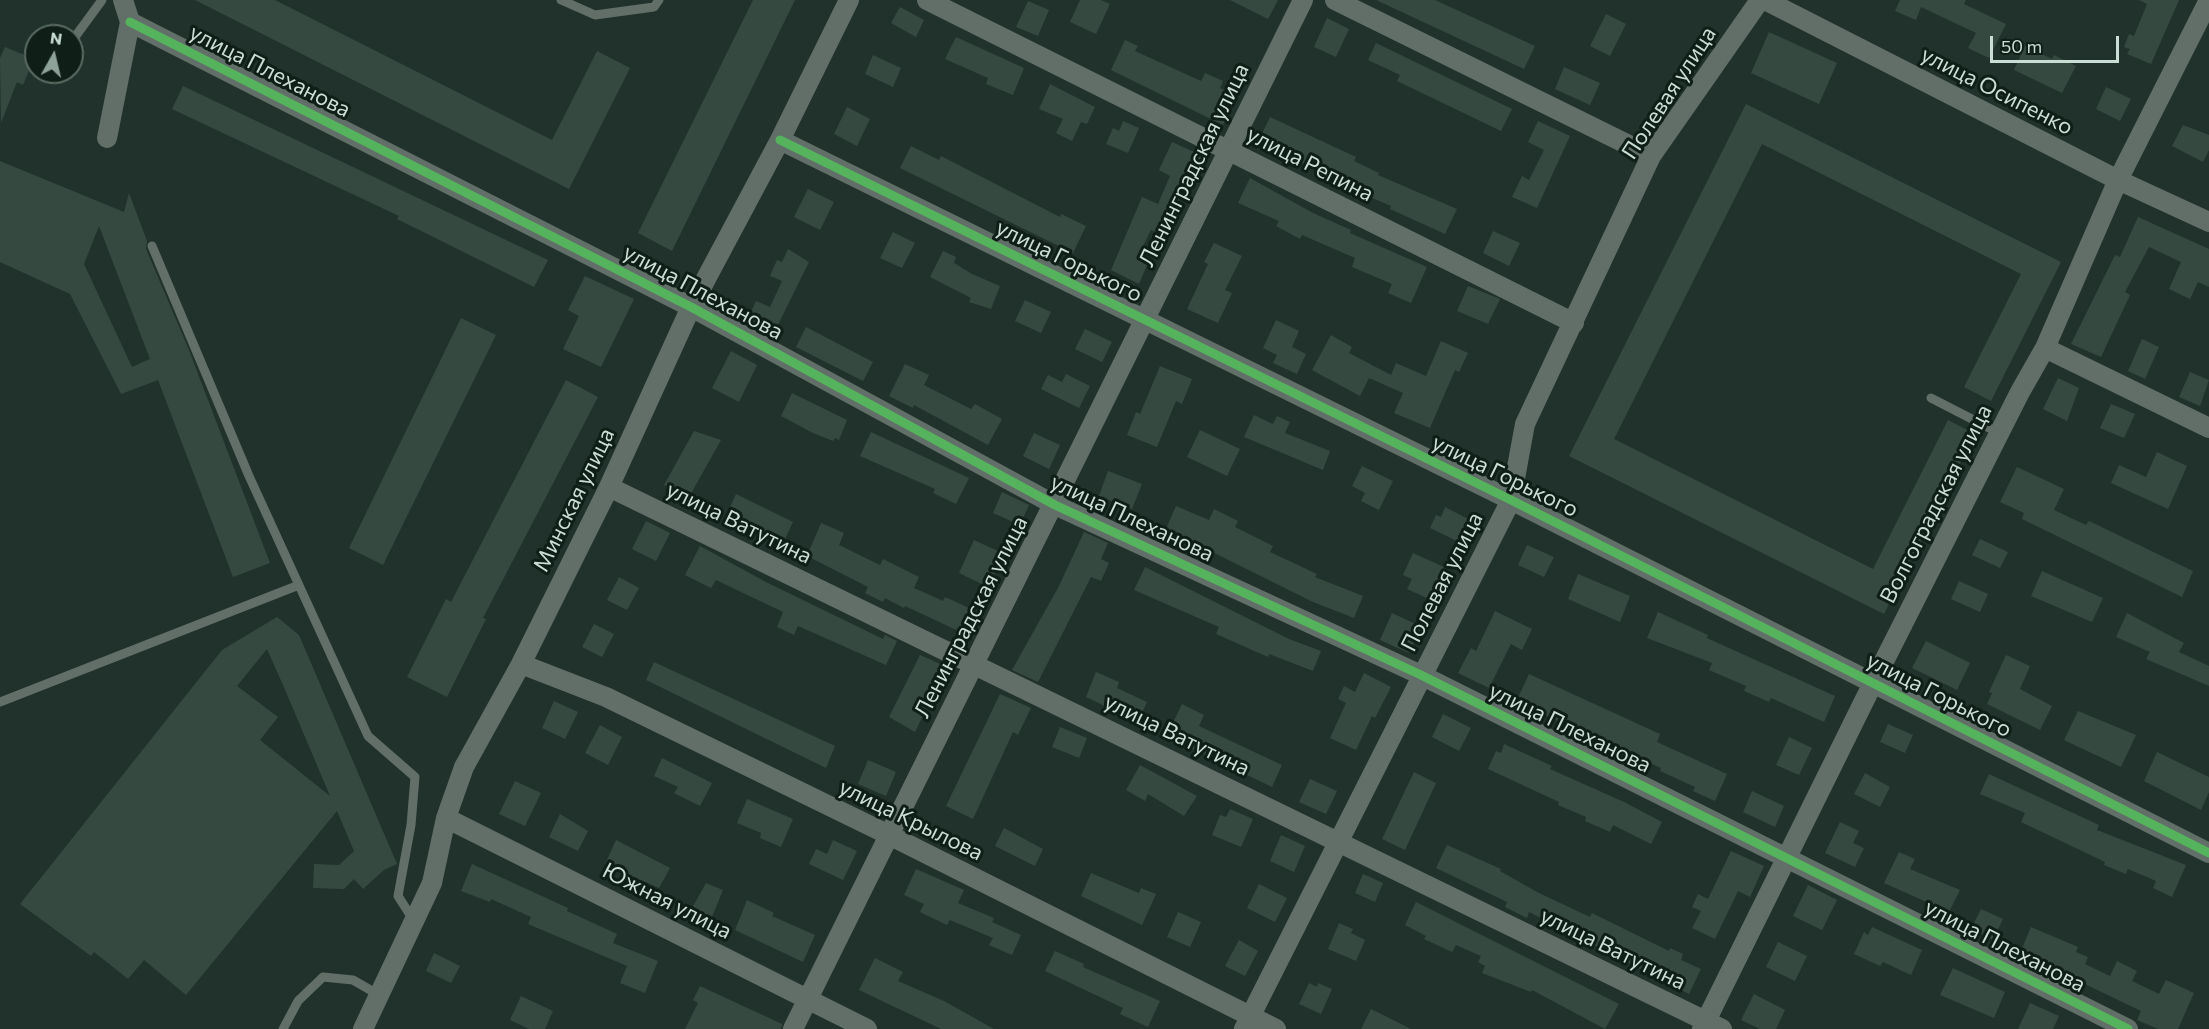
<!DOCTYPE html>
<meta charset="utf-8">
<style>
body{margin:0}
#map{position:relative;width:2209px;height:1029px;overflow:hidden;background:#20322b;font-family:Commissioner,sans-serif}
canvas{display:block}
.north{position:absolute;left:24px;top:24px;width:60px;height:60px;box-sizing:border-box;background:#0f1e17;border:2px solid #5a6b63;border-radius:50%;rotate:8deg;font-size:16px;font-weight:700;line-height:24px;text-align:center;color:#cbded5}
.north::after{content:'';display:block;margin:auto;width:21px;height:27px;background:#8fa29a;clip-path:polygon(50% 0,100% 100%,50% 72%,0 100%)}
.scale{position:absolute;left:1990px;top:36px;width:129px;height:27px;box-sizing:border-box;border:3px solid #cbded5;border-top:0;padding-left:8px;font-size:18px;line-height:21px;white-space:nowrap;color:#cbded5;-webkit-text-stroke:4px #0f1e17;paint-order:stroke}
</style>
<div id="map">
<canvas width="2209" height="1029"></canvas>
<div class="north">N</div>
<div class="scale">50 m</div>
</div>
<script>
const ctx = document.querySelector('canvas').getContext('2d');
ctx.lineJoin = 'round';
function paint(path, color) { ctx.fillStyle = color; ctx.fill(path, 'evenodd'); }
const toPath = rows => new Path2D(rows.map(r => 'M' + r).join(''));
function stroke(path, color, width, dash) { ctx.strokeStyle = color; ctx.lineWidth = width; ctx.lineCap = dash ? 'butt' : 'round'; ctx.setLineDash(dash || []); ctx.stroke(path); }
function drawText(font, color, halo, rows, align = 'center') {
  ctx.font = font + ' Commissioner,sans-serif'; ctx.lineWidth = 6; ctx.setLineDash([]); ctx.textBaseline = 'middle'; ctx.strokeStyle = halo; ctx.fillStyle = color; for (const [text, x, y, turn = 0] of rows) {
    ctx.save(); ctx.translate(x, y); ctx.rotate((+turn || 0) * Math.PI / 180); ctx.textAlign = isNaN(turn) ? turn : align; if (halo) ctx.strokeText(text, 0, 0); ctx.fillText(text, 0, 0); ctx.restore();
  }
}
paint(toPath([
 [195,0,275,0,552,140,597,51,630,68,569,189],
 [753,0,795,0,672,251,638,233],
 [1080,0,1101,0,1110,4,1096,34,1070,22],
 [1230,0,1278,0,1268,19],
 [1376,0,1435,0,1535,46,1524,69],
 [1900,0,1966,0,1964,4,2006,24,1989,58,1968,48,1976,33,1921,7,1916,20,1895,11],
 [2139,0,2179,0,2151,64,2127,54,2130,49,2124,47,2129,34,2134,36,2147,4],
 [1028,1,1049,10,1038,36,1016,27],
 [900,7,924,20,916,37,891,23],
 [1606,14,1626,24,1610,56,1590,46],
 [1327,18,1349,29,1336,57,1314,47],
 [1769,32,1837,63,1819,104,1751,73],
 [956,37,1024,68,1013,95,986,84,988,78,945,59],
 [1125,40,1138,46,1135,51,1201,81,1205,73,1223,81,1220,88,1237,96,1223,125,1111,70],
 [1376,43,1512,109,1501,131,1397,81,1400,75,1368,60],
 [2025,46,2052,59,2054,55,2076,66,2062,93,2014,70],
 [5,47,34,59,23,85,17,82,1,123,0,58],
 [873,55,901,68,893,87,865,74],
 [1564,67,1600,83,1590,105,1555,89],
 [1050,84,1095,107,1087,124,1081,122,1072,141,1056,133,1063,119,1039,109],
 [183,86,548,260,534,287,397,219,399,216,172,109],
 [2106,87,2131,99,2120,121,2096,109],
 [1746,104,2061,262,1991,401,1964,387,2021,274,1762,144,1614,439,1873,569,1948,420,1975,434,1884,614,1569,456],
 [847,107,870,119,857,146,834,134],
 [1270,117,1356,157,1354,161,1379,173,1378,175,1457,209,1445,234,1390,209,1391,206,1317,174,1319,171,1258,142],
 [1123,121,1139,128,1128,153,1106,144,1113,128,1119,131],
 [1538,121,1570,136,1537,208,1512,197,1522,176,1529,180,1544,150,1528,142],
 [2183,125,2209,135,2209,150,2203,162,2172,146],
 [1172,142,1203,156,1190,185,1186,183,1163,235,1151,230,1137,258,1148,263,1139,284,1111,270,1142,197,1158,204,1170,176,1159,170],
 [911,146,939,160,941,156,1060,217,1061,214,1086,226,1073,253,900,168],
 [0,161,124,212,129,193,147,241,146,249,189,350,270,563,233,577,158,380,121,394,70,294,0,262],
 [99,226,150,359,132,367,84,264],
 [1250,178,1313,213,1351,230,1350,233,1427,267,1411,303,1388,293,1392,284,1352,267,1355,258,1302,235,1300,239,1276,226,1279,221,1238,203],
 [808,189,834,202,820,230,794,217],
 [2138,217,2209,249,2209,287,2198,282,2190,299,2169,289,2181,262,2149,247,2125,292,2130,295,2101,357,2071,344,2115,255,2120,257],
 [1493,231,1520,243,1509,266,1483,253],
 [893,232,915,243,902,268,880,258],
 [1214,243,1242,256,1225,290,1232,293,1218,323,1187,309,1208,264,1204,262],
 [788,249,809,262,773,335,746,323,756,301,770,307,782,281,770,276,777,260,782,262],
 [943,251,956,257,954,263,972,274,1000,286,991,309,969,302,971,298,930,277],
 [585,276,634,299,601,367,563,349,579,316,568,310],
 [1468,286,1500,299,1488,324,1457,311],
 [1025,300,1051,312,1041,333,1015,321],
 [461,318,496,335,383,565,349,548],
 [1276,320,1299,331,1292,347,1306,354,1297,374,1273,363,1277,355,1263,348],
 [806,327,873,362,863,381,796,347],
 [1085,329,1112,342,1102,362,1075,349],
 [1331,335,1352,347,1349,353,1391,375,1396,363,1426,376,1441,341,1468,353,1459,372,1455,370,1430,428,1394,413,1403,393,1369,378,1360,396,1312,370],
 [2142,339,2159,347,2145,379,2128,371],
 [731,351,757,365,739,402,712,388],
 [905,364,929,375,924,385,971,409,975,404,1002,419,988,445,914,405,913,408,889,396],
 [1160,366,1192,379,1182,404,1176,401,1157,447,1127,435,1136,412,1140,414],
 [2190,372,2209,380,2200,406,2179,397],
 [1066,374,1090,386,1079,408,1041,389,1048,375,1062,382],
 [2058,378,2079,388,2067,421,2043,409],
 [566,380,598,397,483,618,486,619,447,697,407,677,446,599,451,602],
 [792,393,847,420,839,440,835,438,833,441,813,433,781,416],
 [2111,404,2135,414,2124,438,2100,428],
 [1254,415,1273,424,1277,416,1290,422,1285,433,1330,451,1323,470,1244,437],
 [1200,430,1240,449,1227,476,1187,457],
 [694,431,721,440,688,499,664,485],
 [871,432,969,478,956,504,933,493,935,489,860,456],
 [1034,433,1060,445,1049,469,1023,456],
 [2157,452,2187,466,2168,509,2111,483,2119,465,2146,477],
 [1362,466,1393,481,1379,510,1361,501,1365,493,1352,486],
 [2017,467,2064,489,2054,510,2086,525,2089,521,2193,571,2182,597,2022,519,2024,513,2000,502],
 [1108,471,1142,484,1132,509,1099,496],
 [1002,492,1029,505,1020,525,993,513],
 [736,494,793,522,783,543,725,518],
 [1176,506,1209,520,1214,509,1238,521,1235,527,1273,546,1270,552,1317,574,1315,577,1363,596,1354,618,1313,602,1188,540,1165,531],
 [1445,507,1470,520,1459,542,1430,528,1436,515,1441,517],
 [646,521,670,533,656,561,632,549],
 [821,523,844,533,839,545,880,565,883,559,919,577,914,588,943,601,945,597,978,612,967,635,905,606,904,608,885,598,883,602,865,593,868,587,807,556],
 [1084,532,1108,543,1101,559,1109,563,1101,581,1091,577,1038,682,1012,670,1059,586],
 [1980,539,2008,552,2000,568,1972,555],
 [974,540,1004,554,988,587,959,573],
 [1527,545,1554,557,1544,577,1518,565],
 [700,546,766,582,883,639,885,635,897,641,886,665,798,626,794,635,777,627,783,612,716,580,711,588,685,575],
 [1413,553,1446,568,1431,600,1407,589,1412,579,1403,575],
 [1145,567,1289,639,1321,651,1313,671,1269,654,1268,657,1216,634,1219,627,1134,590],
 [2042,571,2103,598,2092,622,2031,596],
 [1578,574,1630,596,1620,622,1568,599],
 [619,577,639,588,627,610,607,600],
 [1959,581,1988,594,1980,612,1951,599],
 [1495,611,1532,629,1522,650,1511,644,1489,688,1458,673,1471,648,1476,651],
 [1658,612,1708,635,1707,638,1835,696,1824,722,1771,698,1769,702,1744,691,1746,686,1709,670,1712,663,1647,638],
 [1392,613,1422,627,1409,653,1380,640],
 [2127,613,2184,643,2179,652,2209,666,2209,686,2146,659,2150,652,2116,637],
 [277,617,299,635,397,864,384,870,363,889,354,879,344,889,313,888,314,864,339,865,354,851,337,811,186,995,144,960,128,979,94,952,91,956,20,904,222,650],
 [267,649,286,692,330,796,260,740,278,717,237,686],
 [594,624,614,634,602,657,582,647],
 [1926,641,1970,663,1957,690,1912,668],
 [920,655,947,667,915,732,889,717],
 [2006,655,2030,666,2020,689,2052,706,2040,730,1987,704,1992,693,1989,692],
 [654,662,835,746,826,768,646,680],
 [1096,672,1119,682,1117,688,1147,702,1138,722,1086,697],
 [1364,673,1391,687,1375,718,1372,716,1356,750,1330,738,1346,703,1338,699,1344,686,1355,692],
 [1529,674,1660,734,1657,742,1727,774,1715,801,1693,791,1695,787,1660,771,1661,768,1516,702],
 [1000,694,1031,708,1018,735,1013,732,973,819,946,806],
 [554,701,578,712,565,739,542,728],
 [1182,704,1204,715,1199,726,1282,765,1272,787,1189,747,1187,751,1165,739],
 [2078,711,2136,735,2121,767,2064,740],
 [1443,714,1471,728,1459,751,1432,737],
 [1888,724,1913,735,1905,753,1880,742],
 [600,725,622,737,608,765,585,753],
 [1060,727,1087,738,1079,758,1052,747],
 [1789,737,1812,748,1799,775,1776,765],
 [1504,744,1552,766,1550,769,1624,802,1662,822,1651,844,1613,825,1610,832,1585,821,1586,817,1558,805,1559,802,1488,769,1496,751,1501,753],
 [2157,752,2209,777,2209,792,2201,810,2144,781],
 [662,758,712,783,700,806,674,793,678,787,654,776],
 [868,760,896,772,886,796,858,784],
 [1140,765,1197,796,1184,816,1148,794,1145,801,1126,790],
 [1414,772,1436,783,1405,850,1382,839],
 [1865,773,1890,787,1880,807,1854,794],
 [1989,774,2099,825,2097,830,2186,865,2172,897,2153,888,2156,881,2128,869,2126,874,2104,865,2105,862,2021,822,2025,813,1980,794],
 [1310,779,1337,791,1326,814,1299,802],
 [515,781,541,793,525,826,499,814],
 [1752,791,1784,806,1775,827,1743,812],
 [747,799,793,819,781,847,760,838,761,833,737,823],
 [1230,809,1253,819,1241,847,1212,835,1220,815,1226,817],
 [560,814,588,831,578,851,549,837],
 [1840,822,1859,831,1853,843,1864,848,1855,867,1825,853],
 [1004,828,1043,849,1035,866,995,846],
 [1281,835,1305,846,1294,872,1270,861],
 [616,840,670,868,659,888,605,864],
 [833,840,857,851,843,880,809,864,816,849,827,854],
 [1447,845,1501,869,1500,871,1539,893,1590,917,1592,913,1669,951,1670,948,1683,954,1681,960,1701,969,1689,994,1529,912,1527,918,1505,907,1507,902,1436,868],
 [1731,851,1764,866,1750,897,1738,891,1715,939,1692,928,1701,911,1692,907,1698,894,1708,899],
 [1899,852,1915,859,1910,869,1960,890,1949,912,1884,883],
 [472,864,568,908,567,911,617,934,613,943,658,961,645,993,620,983,627,966,528,924,531,917,491,899,490,902,461,891],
 [916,869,964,890,958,903,994,918,992,922,1021,935,1012,955,989,945,993,938,950,920,947,925,920,912,924,904,904,895],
 [1091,873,1139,893,1141,888,1156,894,1142,925,1081,896],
 [1363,874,1383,883,1375,902,1355,893],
 [706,883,723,890,712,917,692,908],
 [1259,884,1287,898,1275,922,1247,908],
 [1808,885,1837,900,1822,930,1793,916],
 [747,900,774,913,772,916,815,935,803,962,735,930],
 [1416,902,1619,1004,1605,1029,1532,990,1531,992,1482,973,1485,966,1478,962,1481,956,1456,945,1452,952,1424,939,1426,936,1405,925],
 [1981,909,2003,919,1993,940,1971,929],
 [1178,912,1201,922,1190,947,1167,937],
 [1339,923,1353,929,1351,933,1365,940,1356,961,1328,949],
 [1872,927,1922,950,1911,975,1883,962,1880,966,1854,954,1864,932,1868,935],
 [2031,927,2078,947,2076,952,2088,957,2085,964,2110,976,2117,961,2137,971,2132,981,2159,994,2166,980,2194,993,2178,1029,2158,1029,2137,1020,2141,1011,2020,953],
 [1239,940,1258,951,1245,976,1225,966],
 [1778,942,1807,956,1795,981,1766,967],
 [1055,951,1084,964,1083,967,1160,1001,1148,1027,1120,1014,1123,1008,1045,971],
 [434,953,460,966,451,983,426,971],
 [875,958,903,972,898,981,944,1001,994,1029,941,1029,859,990],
 [1953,968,2005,992,1994,1018,1940,995],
 [1309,983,1317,987,1318,983,1332,989,1321,1014,1299,1004],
 [700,986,782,1024,781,1029,685,1029,698,1003,693,1000],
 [1754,994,1785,1010,1776,1029,1760,1029,1741,1020],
 [521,996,553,1011,545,1029,529,1029,510,1020],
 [2030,1003,2059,1016,2053,1029,2018,1029],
 [1371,1009,1411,1029,1361,1029]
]), '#364940');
stroke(toPath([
 [561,0,595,15,654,7,659,0],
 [72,41,102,0],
 [152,246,249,476,368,736,415,777,411,825,398,896,414,921],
 [1931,398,1999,433],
 [0,702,299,585],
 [283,1029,298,1001,323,977,353,980,379,995]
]), '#626f69', 9);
stroke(toPath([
 [927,0,1574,323],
 [1335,0,1651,156],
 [1765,0,2118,180,2209,222],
 [130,22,691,307,1055,505,1421,675,2128,1029],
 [107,138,130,22,123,0],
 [780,140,1511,500,2209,853],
 [2045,348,2209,428],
 [609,487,1722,1029],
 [521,664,606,697,889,835,1276,1029],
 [446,818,867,1029],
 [363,1029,432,883,446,818,464,767,521,664,609,487,691,307,780,140,849,0],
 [793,1029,1303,0],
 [1244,1029,1511,500,1525,424,1651,156,1760,0],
 [1702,1029,1873,683,2020,392,2045,348,2118,180,2209,0]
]), '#626f69', 20);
stroke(toPath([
 [130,22,691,307,1055,505,1421,675,2128,1029],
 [780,140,1511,500,2209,853]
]), '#56b35d', 9);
drawText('22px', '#cbded5', '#0f1e17', [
 ["улица Плеханова",270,71,27],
 ["улица Осипенко",1997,91,27],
 ["Полевая улица",1669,93,-57],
 ["улица Репина",1310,164,27],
 ["Ленинградская улица",1194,165,-64],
 ["улица Горького",1069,261,26],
 ["улица Плеханова",703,292,28],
 ["улица Горького",1505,476,26],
 ["Минская улица",574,500,-64],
 ["Волгоградская улица",1936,504,-63],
 ["улица Плеханова",1132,518,25],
 ["улица Ватутина",739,523,26],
 ["Полевая улица",1442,582,-63],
 ["Ленинградская улица",971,617,-63],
 ["улица Горького",1939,695,27],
 ["улица Плеханова",1570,728,26],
 ["улица Ватутина",1177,735,26],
 ["улица Крылова",911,820,26],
 ["Южная улица",667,901,27],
 ["улица Плеханова",2005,946,27],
 ["улица Ватутина",1613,949,26]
]);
</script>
